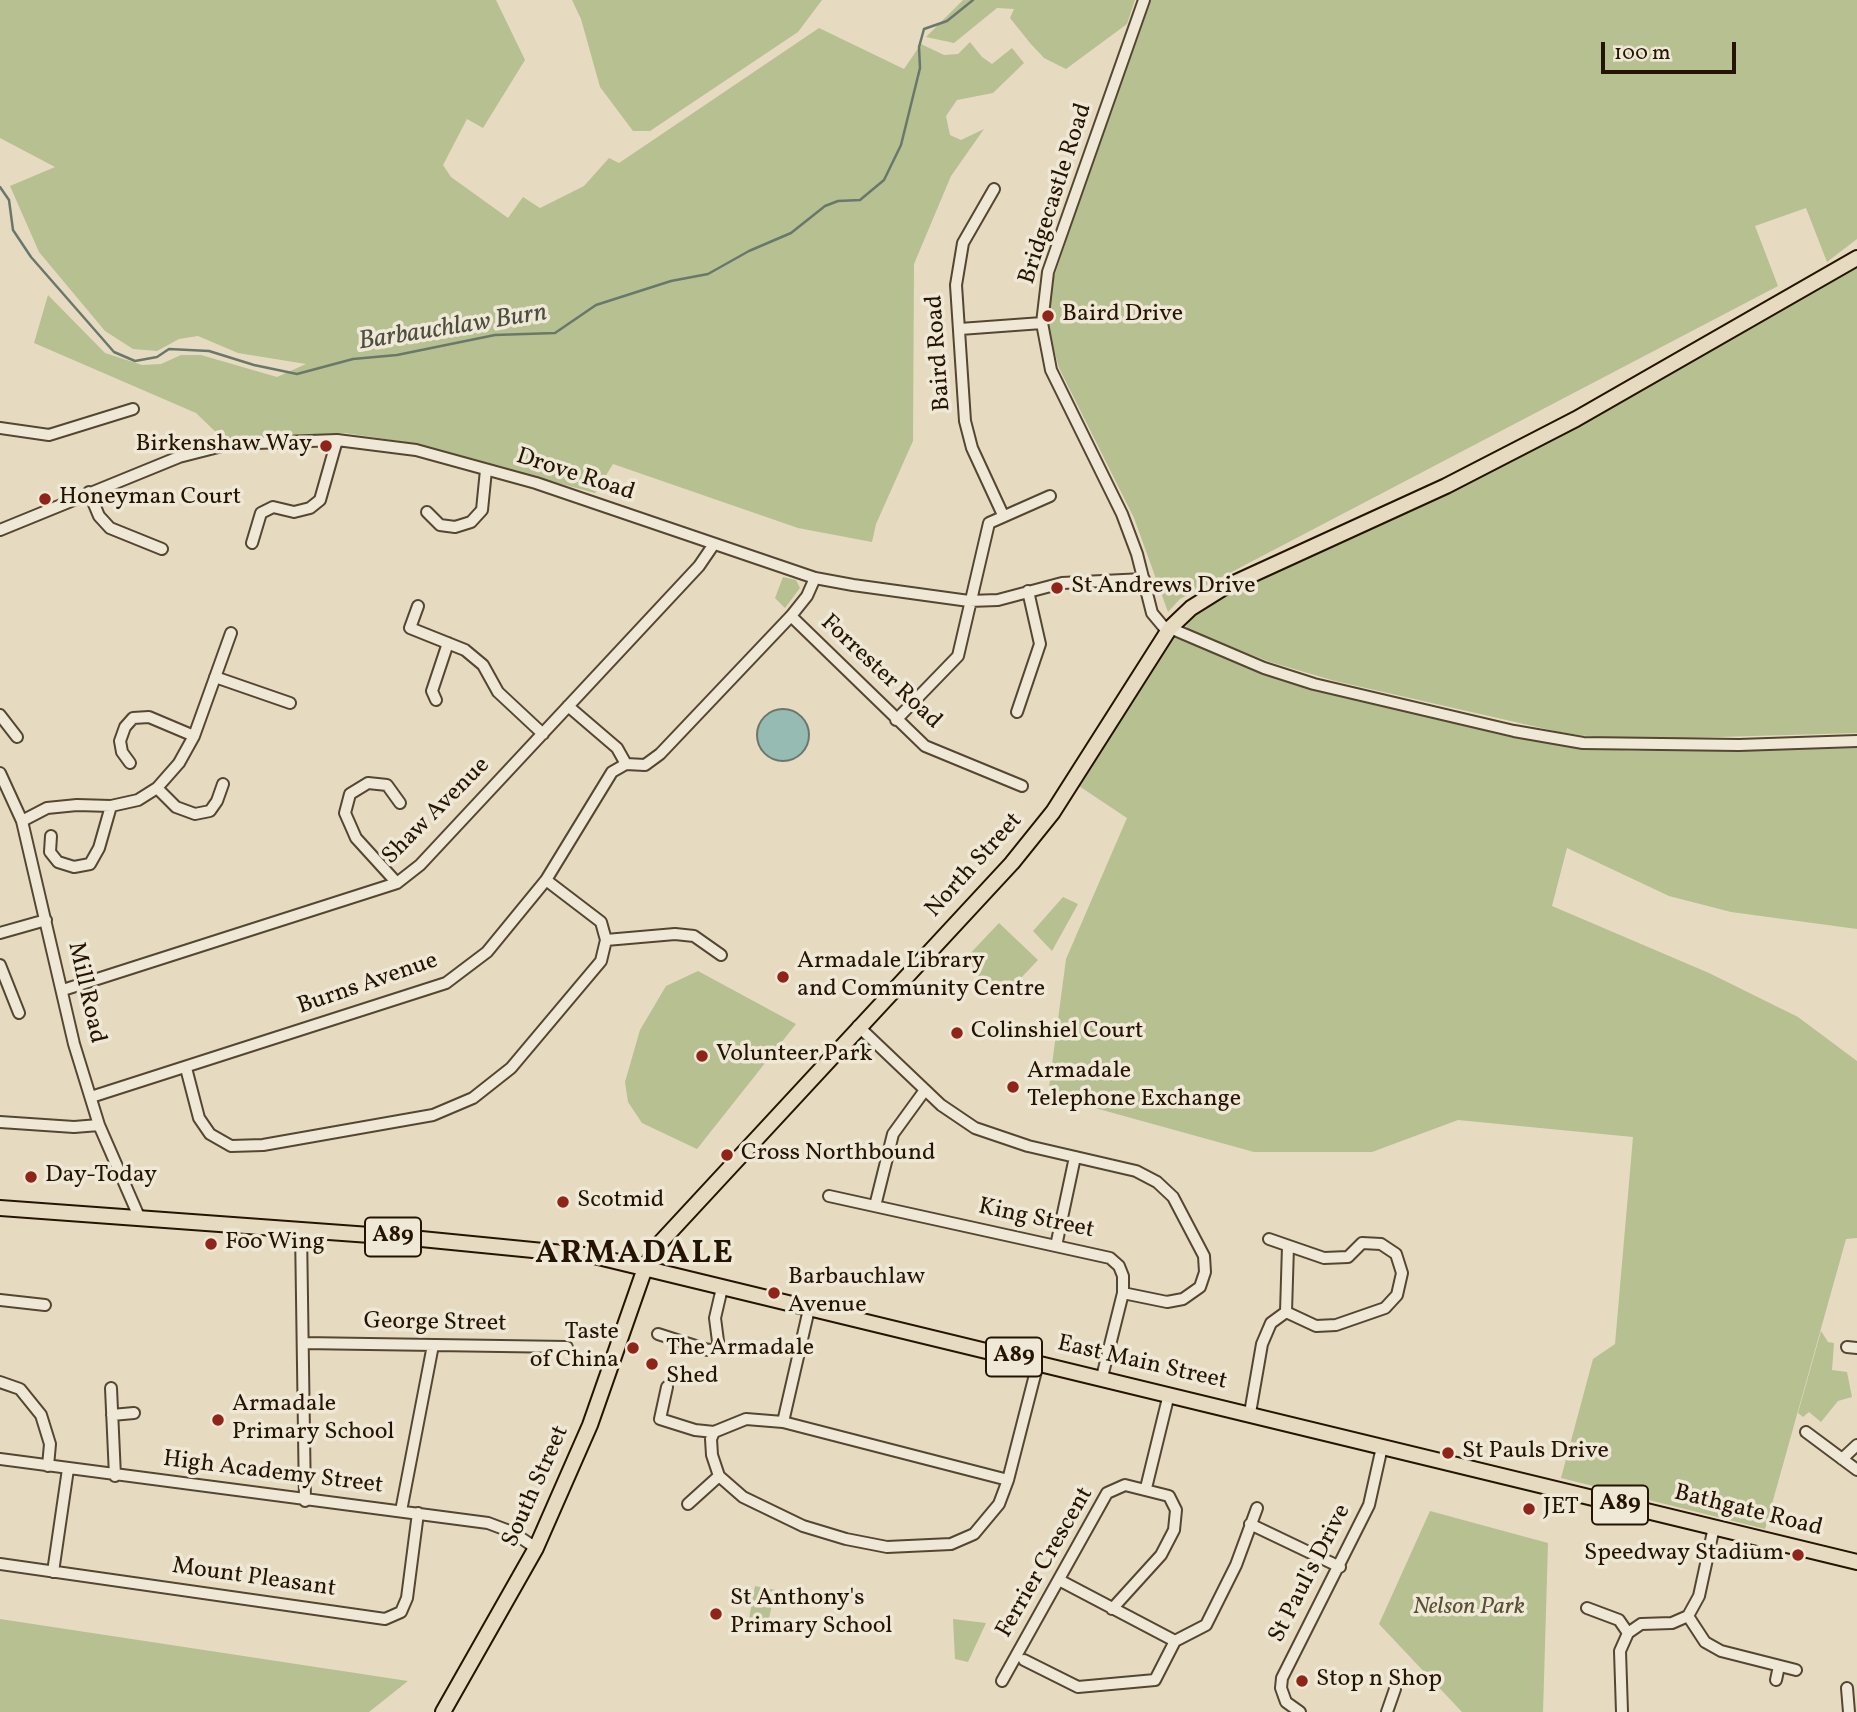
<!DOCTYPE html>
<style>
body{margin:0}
#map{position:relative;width:1857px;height:1712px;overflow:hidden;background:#e6dbc0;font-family:Vollkorn,serif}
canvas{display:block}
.scale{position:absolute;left:1601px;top:42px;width:135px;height:32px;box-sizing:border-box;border:4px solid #251401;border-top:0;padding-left:9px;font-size:21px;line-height:24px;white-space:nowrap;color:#251401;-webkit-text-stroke:5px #efe8d6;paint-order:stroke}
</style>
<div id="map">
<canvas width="1857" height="1712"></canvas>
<div class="scale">100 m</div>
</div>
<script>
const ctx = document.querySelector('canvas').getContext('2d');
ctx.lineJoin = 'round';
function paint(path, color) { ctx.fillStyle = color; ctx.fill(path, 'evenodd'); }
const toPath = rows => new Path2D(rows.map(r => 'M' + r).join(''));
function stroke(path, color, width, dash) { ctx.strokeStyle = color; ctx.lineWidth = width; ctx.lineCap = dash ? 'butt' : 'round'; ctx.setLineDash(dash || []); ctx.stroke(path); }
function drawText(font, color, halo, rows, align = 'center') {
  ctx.font = font + ' Vollkorn,serif'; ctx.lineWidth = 7; ctx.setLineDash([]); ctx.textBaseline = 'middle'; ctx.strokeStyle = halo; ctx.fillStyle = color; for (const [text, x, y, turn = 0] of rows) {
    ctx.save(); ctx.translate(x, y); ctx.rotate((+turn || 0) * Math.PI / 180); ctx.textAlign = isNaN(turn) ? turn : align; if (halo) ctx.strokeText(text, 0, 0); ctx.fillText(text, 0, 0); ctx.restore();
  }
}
paint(toPath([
 [0,0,496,0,525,60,483,128,467,119,443,165,451,177,508,218,523,197,540,208,584,186,609,158,619,163,819,28,904,69,921,44,944,55,958,54,970,42,982,57,992,64,1012,48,1024,63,993,93,957,100,946,116,950,135,961,140,984,129,951,176,914,264,913,441,876,524,872,542,798,528,613,464,595,493,405,442,345,433,223,439,196,413,34,343,48,295,105,353,142,365,161,364,181,355,201,355,277,377,306,364,238,353,198,336,179,339,157,351,133,349,105,331,39,252,10,186,55,167,0,138],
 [572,0,822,0,798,32,650,131,633,131,600,87,581,19],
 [963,0,1135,0,1127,24,1066,69,1044,58,1030,43,1010,18,1014,9,997,8,954,43,926,37],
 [1147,0,1857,0,1857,239,1827,262,1806,208,1755,226,1778,286,1180,599,1168,612,1134,518,1059,368,1047,325,1053,280],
 [1857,268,1857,733,1615,740,1559,732,1335,681,1270,662,1191,631,1186,626,1202,606,1470,481],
 [783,577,796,580,800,588,785,608,775,598],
 [1172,636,1311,690,1426,715,1497,734,1630,751,1857,745,1857,929,1731,912,1669,896,1567,848,1552,906,1709,973,1798,1017,1857,1061,1857,1238,1846,1239,1765,1529,1561,1478,1593,1359,1615,1344,1633,1137,1458,1120,1372,1152,1254,1152,1048,1095,1066,959,1127,818,1076,784],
 [1063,897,1078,904,1052,951,1033,931],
 [999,923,1038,960,1002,998,963,961],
 [698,971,796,1024,697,1149,642,1123,628,1102,625,1082,640,1030,666,986],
 [1821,1331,1828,1342,1834,1343,1832,1370,1847,1372,1852,1397,1838,1401,1821,1422,1809,1412,1803,1417,1798,1413],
 [1430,1511,1548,1543,1543,1712,1462,1712,1379,1624],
 [755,1586,775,1590,767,1628,748,1624],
 [0,1619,408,1681,369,1712,0,1712],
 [953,1619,986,1623,968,1662,955,1659]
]), '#b6c091');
const water = toPath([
 '757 735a26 26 0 1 1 52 0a26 26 0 1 1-52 0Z'
]);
paint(water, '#96bbb2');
stroke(water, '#69786b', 2);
stroke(toPath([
 [0,187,9,200,13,230,31,257,114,352,135,361,157,357,169,349,209,351,254,365,297,374,353,359,397,355,495,335,555,333,596,305,671,281,708,274,749,251,791,233,825,206,838,201,860,200,884,180,901,145,920,68,919,47,924,29,947,21,973,0]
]), '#69786b', 2.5);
const minor = toPath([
 [1144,0,1048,272,1042,323,1051,370,1122,514,1137,554,1152,613,1167,631],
 [994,189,963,243,956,285,965,421,972,448,1003,515],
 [960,329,1042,323],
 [0,428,49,435,133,409],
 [89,492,99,516,110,528,162,549],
 [427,512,440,525,455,527,471,522,482,510,486,470],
 [0,530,179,457,230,444,337,440,416,450,536,483,815,578,853,585,969,601,998,600,1062,583,1144,579],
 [252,543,261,513,273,507,294,512,310,508,320,500,337,440],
 [418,606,410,628,465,650,483,665,498,692,543,734],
 [791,616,925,746,1022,786],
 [1170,628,1264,668,1314,684,1514,731,1583,743,1739,745,1857,741],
 [215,677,290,703],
 [436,700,432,691,448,643],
 [568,706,617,748,626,764],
 [1017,712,1040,644,1028,591],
 [0,715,17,737],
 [896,720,958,656,989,523,1050,496],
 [130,763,122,752,120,741,125,727,133,718,149,717,194,736],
 [0,773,22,821,74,1044,99,1125,140,1219],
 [157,788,176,807,195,814,210,811,217,801,223,784],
 [22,821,47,808,77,805,111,806,138,800,157,788,179,763,194,736,231,633],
 [51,836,50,852,58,862,74,867,90,864,99,848,111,806],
 [397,883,356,838,345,813,350,794,368,783,387,785,400,803],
 [0,933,46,920],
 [606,940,675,934,694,936,721,955],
 [0,965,19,1013],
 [63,990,397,883,420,865,699,566,714,544],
 [858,1026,941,1105,975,1128,1028,1146,1136,1171,1157,1182,1173,1197,1204,1256,1205,1272,1200,1287,1183,1299,1167,1302,1123,1293],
 [186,1068,199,1118,210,1134,231,1146,263,1145,433,1115,473,1098,511,1068,601,961,606,940,601,922,546,880],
 [91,1097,446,983,487,952,546,880,612,772,626,764,645,765,660,754,791,616,807,596,815,578],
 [0,1122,74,1127,99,1125],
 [829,1196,1110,1258,1119,1266,1123,1276,1123,1293,1102,1377],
 [875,1206,893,1134,925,1090],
 [301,1230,305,1501],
 [1269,1239,1324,1258,1348,1257,1362,1243,1381,1244,1396,1254,1402,1273,1397,1295,1385,1308,1336,1325,1316,1326,1286,1312],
 [1056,1246,1075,1157],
 [0,1300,45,1305],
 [809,1309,783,1422,1008,1480],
 [658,1334,708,1350,719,1349,715,1318,722,1288],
 [303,1343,567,1347],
 [1847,1347,1857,1348],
 [0,1382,20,1389,41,1415,50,1444,48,1466],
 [667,1387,660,1419,695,1430,714,1432],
 [111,1388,115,1476],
 [1250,1413,1262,1344,1271,1323,1286,1312,1288,1246],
 [112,1415,134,1413],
 [783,1422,746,1419,714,1432,711,1439,712,1455,719,1476,743,1497,803,1526,846,1539,887,1547,951,1544,974,1534,999,1504,1008,1480,1038,1363],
 [1806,1432,1857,1470],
 [0,1459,488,1523,512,1532,536,1548],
 [1842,1459,1857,1445],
 [1146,1488,1169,1394],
 [688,1504,719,1476],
 [401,1511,433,1345],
 [1250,1524,1340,1567],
 [0,1564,385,1619,401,1612,407,1598,418,1513],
 [53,1572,68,1469],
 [1059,1580,1175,1641],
 [1587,1608,1619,1620,1628,1633],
 [1688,1616,1705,1642,1721,1651,1796,1670],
 [1024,1660,1078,1687,1155,1680,1175,1641,1206,1625,1236,1565,1257,1508],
 [1776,1680,1779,1666],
 [1002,1681,1107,1493,1125,1485,1169,1496,1176,1510,1174,1530,1161,1555,1112,1609],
 [1847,1688,1849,1712],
 [1300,1712,1286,1702,1281,1688,1282,1678,1369,1505,1382,1447],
 [1387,1712,1395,1689],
 [1622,1712,1620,1651,1628,1633,1641,1624,1672,1623,1688,1616,1699,1596,1714,1527]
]);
const major = toPath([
 [0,1208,411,1238,594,1256,1857,1562],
 [443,1712,536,1548,590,1425,645,1268,659,1244,1012,863,1053,812,1170,628,1191,608,1223,588,1446,486,1576,419,1857,258]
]);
stroke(minor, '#554631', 14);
stroke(major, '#251401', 18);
stroke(minor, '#efe8d6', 10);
stroke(major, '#e6dbc0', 14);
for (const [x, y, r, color] of [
 [1048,316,7,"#8f2418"],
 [326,446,7,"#8f2418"],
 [45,499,7,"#8f2418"],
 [1057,588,7,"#8f2418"],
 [783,977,7,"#8f2418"],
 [957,1033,7,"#8f2418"],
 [702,1056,7,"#8f2418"],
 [1013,1087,7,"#8f2418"],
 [727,1155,7,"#8f2418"],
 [31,1177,7,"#8f2418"],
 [563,1202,7,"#8f2418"],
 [211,1244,7,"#8f2418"],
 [774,1293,7,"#8f2418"],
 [633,1348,7,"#8f2418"],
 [652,1364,7,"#8f2418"],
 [218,1420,7,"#8f2418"],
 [1448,1453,7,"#8f2418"],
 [1529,1509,7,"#8f2418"],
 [1798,1555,7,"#8f2418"],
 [716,1614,7,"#8f2418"],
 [1302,1681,7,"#8f2418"]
]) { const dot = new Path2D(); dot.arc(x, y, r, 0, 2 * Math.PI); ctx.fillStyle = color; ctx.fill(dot); stroke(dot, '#efe8d6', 2.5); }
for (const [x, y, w] of [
 [393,1237,56],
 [1014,1357,56],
 [1620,1505,56]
]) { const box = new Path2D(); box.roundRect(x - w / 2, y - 19.5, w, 39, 5); ctx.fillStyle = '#efe8d6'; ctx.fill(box); stroke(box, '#251401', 2); }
drawText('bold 23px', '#251401', null, [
 ["A89",393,1237],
 ["A89",1014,1357],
 ["A89",1620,1505]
]);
drawText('24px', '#251401', '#efe8d6', [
 ["Bridgecastle Road",1057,194,-72],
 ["Baird Road",940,353,-94],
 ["Drove Road",575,476,18],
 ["Forrester Road",880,673,43],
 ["Shaw Avenue",437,812,-45],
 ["North Street",975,866,-48],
 ["Burns Avenue",368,985,-19],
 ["Mill Road",85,993,77],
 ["King Street",1036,1220,12],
 ["George Street",435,1324,1],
 ["East Main Street",1142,1364,13],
 ["High Academy Street",273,1474,7],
 ["South Street",537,1487,-66],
 ["Bathgate Road",1748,1512,14],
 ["Ferrier Crescent",1046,1563,-60],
 ["St Paul's Drive",1311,1574,-63],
 ["Mount Pleasant",254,1579,8]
]);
drawText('24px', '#251401', '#efe8d6', [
 ["Baird Drive",1062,316],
 ["Birkenshaw Way",312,446,"right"],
 ["Honeyman Court",59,499],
 ["St Andrews Drive",1071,588],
 ["Armadale Library",797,963],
 ["and Community Centre",797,991],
 ["Colinshiel Court",971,1033],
 ["Volunteer Park",716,1056],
 ["Armadale",1027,1073],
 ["Telephone Exchange",1027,1101],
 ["Cross Northbound",741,1155],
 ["Day-Today",45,1177],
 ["Scotmid",577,1202],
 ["Foo Wing",225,1244],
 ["Barbauchlaw",788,1279],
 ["Avenue",788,1307],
 ["Taste",619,1334,"right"],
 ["of China",619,1362,"right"],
 ["The Armadale",666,1350],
 ["Shed",666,1378],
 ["Armadale",232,1406],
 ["Primary School",232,1434],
 ["St Pauls Drive",1462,1453],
 ["JET",1543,1509],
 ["Speedway Stadium",1784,1555,"right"],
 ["St Anthony's",730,1600],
 ["Primary School",730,1628],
 ["Stop n Shop",1316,1681]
], 'left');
drawText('italic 24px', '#585033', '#efe8d6', [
 ["Nelson Park",1469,1609]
]);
drawText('italic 26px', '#4d4e3f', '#efe8d6', [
 ["Barbauchlaw Burn",453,329,-9]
]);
ctx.letterSpacing = '2px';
drawText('bold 32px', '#251401', '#efe8d6', [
 ["ARMADALE",635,1256]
]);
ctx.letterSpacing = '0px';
</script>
